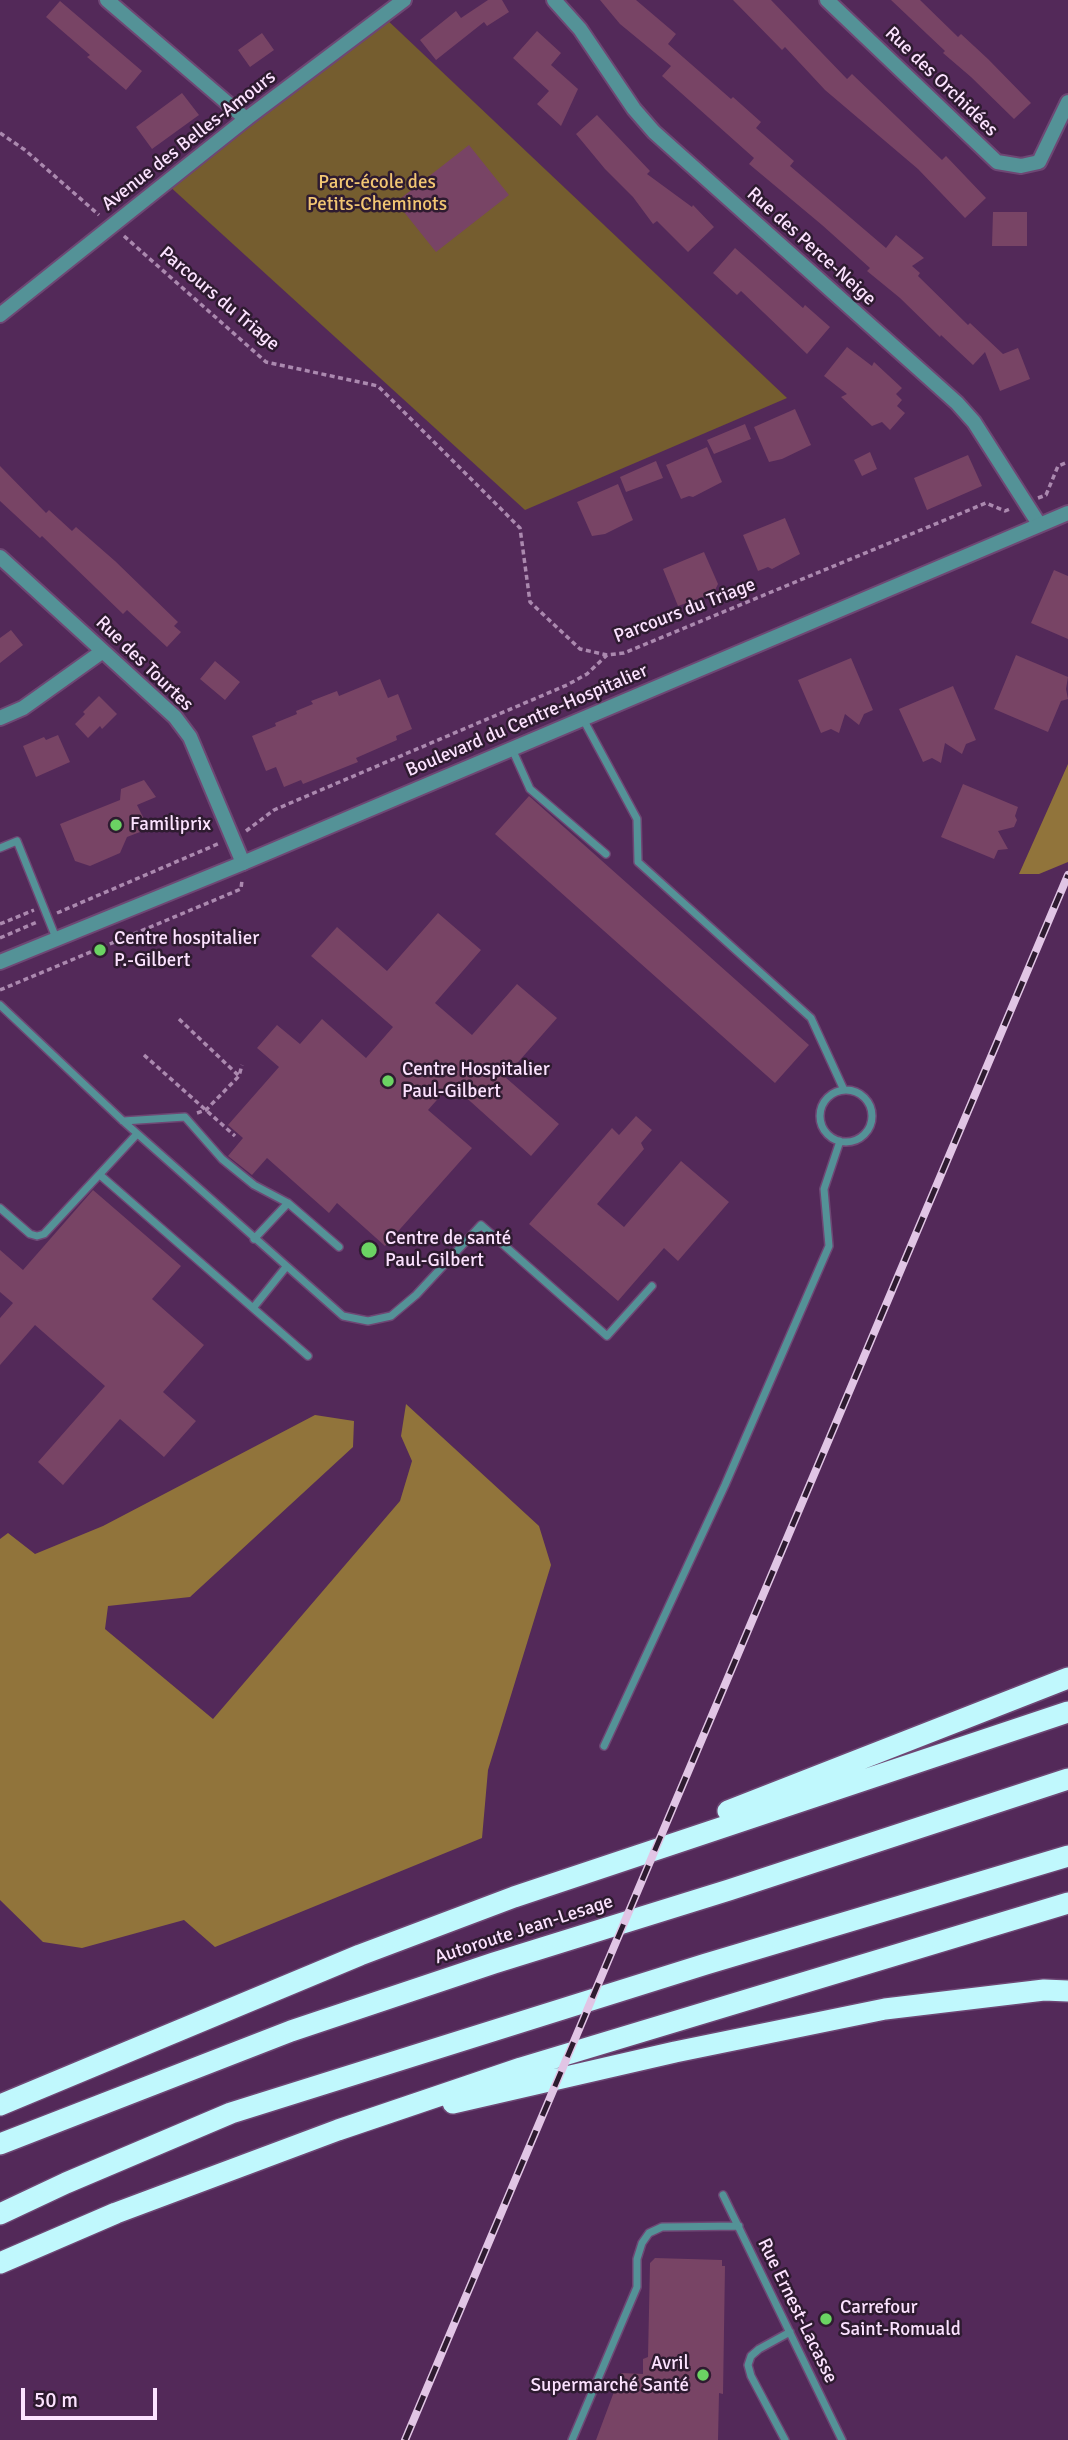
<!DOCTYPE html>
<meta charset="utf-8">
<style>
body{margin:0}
#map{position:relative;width:1068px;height:2440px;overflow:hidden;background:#532959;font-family:Signika,sans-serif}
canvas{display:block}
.scale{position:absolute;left:21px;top:2388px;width:136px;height:32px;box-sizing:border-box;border:4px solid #fce2ff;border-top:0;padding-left:9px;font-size:21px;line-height:24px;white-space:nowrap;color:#fce2ff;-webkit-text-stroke:5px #2e1b30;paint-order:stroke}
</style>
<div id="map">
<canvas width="1068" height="2440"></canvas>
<div class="scale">50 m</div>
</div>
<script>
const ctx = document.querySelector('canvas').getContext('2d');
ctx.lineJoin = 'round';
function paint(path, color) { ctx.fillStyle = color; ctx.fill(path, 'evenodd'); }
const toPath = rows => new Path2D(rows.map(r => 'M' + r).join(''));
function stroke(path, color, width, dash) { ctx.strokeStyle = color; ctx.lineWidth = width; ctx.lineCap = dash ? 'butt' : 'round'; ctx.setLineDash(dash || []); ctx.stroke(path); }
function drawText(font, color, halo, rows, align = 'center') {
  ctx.font = font + ' Signika,sans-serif'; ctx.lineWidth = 5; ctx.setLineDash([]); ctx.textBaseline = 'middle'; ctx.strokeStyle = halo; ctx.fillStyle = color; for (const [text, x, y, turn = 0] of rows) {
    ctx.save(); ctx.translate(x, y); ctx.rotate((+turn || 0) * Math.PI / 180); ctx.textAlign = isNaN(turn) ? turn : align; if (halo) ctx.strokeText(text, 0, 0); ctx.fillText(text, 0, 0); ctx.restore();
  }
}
paint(toPath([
 [383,16,787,398,525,510,167,184]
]), '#755d2f');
paint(toPath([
 [1068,764,1068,862,1039,874,1019,874],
 [406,1404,539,1526,551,1565,488,1770,482,1838,215,1947,184,1920,82,1948,43,1942,0,1900,0,1539,8,1533,35,1554,103,1526,315,1415,354,1421,353,1447,190,1597,108,1606,105,1629,213,1719,400,1501,412,1461,401,1436]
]), '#91743b');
paint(toPath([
 [488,0,502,0,509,12,487,26,484,22,436,60,420,40,456,11,461,18],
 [600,0,636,0,676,34,668,44,731,99,733,97,761,122,756,128,794,161,790,166,886,248,896,235,924,258,912,266,920,273,918,276,968,325,970,323,1003,354,1018,348,1030,379,1000,391,985,352,973,365,941,335,940,337,900,298,867,271,870,268,822,225,749,164,754,158,662,76,671,66,620,24],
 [733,0,771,0,847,79,852,74,942,160,946,156,986,198,965,218,918,169,825,90,785,47,782,50],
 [891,0,920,0,958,37,961,34,988,59,1031,103,1014,119,971,77,943,53,945,51],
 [60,1,142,71,126,90,87,57,90,55,46,17],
 [537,31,561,53,551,65,578,89,561,126,537,104,549,91,513,58],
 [262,33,274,50,250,67,238,50],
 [182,93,199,115,152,149,136,127],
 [597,115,650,171,647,174,692,207,693,205,714,227,688,252,657,221,653,224,633,197,605,169,576,134],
 [469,145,509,195,436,252,396,202],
 [993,212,1027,212,1027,246,992,246],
 [735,248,803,308,805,305,830,327,807,354,741,291,737,295,713,273],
 [847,347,872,366,874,362,902,388,896,394,902,400,897,406,905,413,890,430,882,422,872,426,841,397,847,394,824,376],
 [795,409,811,445,782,459,769,462,754,427],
 [745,424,751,439,714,454,707,440],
 [707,447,722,482,693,497,689,496,681,499,666,465],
 [870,452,877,469,862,476,854,460],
 [968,455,982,486,927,510,914,478],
 [656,461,663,478,626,492,620,477],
 [0,466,46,513,49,510,72,531,76,527,115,561,178,622,174,626,181,632,167,647,127,610,123,614,42,536,40,538,0,501],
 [618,484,633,520,605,534,592,536,577,502],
 [785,518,800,554,772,569,768,567,758,571,743,535],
 [704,552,718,584,715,590,706,596,678,606,663,569],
 [1054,570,1068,576,1068,639,1031,623],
 [11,630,23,645,0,663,0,638],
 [1016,655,1068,677,1066,689,1068,699,1061,701,1048,732,994,709],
 [851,658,873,710,864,714,859,725,845,714,839,733,831,729,821,733,798,680],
 [215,661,240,682,225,700,200,679],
 [380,679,388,698,398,694,412,729,396,736,397,740,356,758,358,762,303,784,301,780,284,787,276,767,266,771,252,736,276,726,275,723,297,714,296,711,313,704,311,701,337,691,339,696],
 [953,686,976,740,966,744,962,754,945,743,941,763,932,758,923,762,899,709],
 [99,696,117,714,102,729,100,726,88,738,75,724,85,714,83,712],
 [58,735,70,762,36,777,23,746,44,737,46,740],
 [144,780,156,797,137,805,146,823,140,832,127,837,120,853,90,866,75,861,60,824,120,800,121,789],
 [963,784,1018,807,1015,816,1017,820,1014,827,998,831,1008,849,998,850,994,859,941,837],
 [529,796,809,1045,775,1083,495,834],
 [438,913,481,950,435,1003,472,1035,517,984,557,1018,505,1077,559,1124,531,1156,451,1084,428,1110,472,1148,385,1246,337,1203,329,1213,267,1158,252,1175,228,1156,243,1138,228,1125,279,1067,257,1048,277,1025,300,1044,322,1019,366,1058,393,1027,311,956,337,927,387,971],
 [636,1116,652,1130,641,1143,644,1149,597,1204,624,1227,681,1161,729,1202,678,1261,664,1248,618,1301,529,1224,612,1128,619,1135],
 [93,1190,181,1266,152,1299,204,1345,163,1392,196,1421,164,1457,120,1419,63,1485,38,1462,105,1386,35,1325,0,1365,0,1318,13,1303,0,1292,0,1250,23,1270],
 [655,2258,722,2260,722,2266,725,2266,723,2394,719,2393,718,2440,596,2440,621,2373,643,2374,643,2359,648,2357,650,2263]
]), '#784465');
const service = toPath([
 [583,719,637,819,638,862,811,1018,844,1090],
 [512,749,530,789,606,854],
 [0,848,17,841,56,938],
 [0,1005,123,1121,343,1316,368,1321,391,1316,416,1295,481,1225,607,1336,652,1286],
 '820 1116a26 26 0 1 1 52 0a26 26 0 1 1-52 0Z',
 [123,1121,185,1117,222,1159,254,1185,288,1203,339,1247],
 [100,1175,308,1356],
 [0,1208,30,1234,37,1236,44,1234,137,1134],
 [254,1239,288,1203],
 [253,1308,286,1267],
 [604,1746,725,1485,829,1246,824,1189,840,1141],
 [723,2195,842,2440],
 [572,2440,637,2287,637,2259,642,2243,649,2233,662,2227,739,2226],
 [785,2440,751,2376,748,2365,751,2356,759,2349,790,2332]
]);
const minor = toPath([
 [107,0,246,119],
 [554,0,580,29,634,109,654,132,957,403,974,422,1039,524],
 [827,0,997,162,1021,166,1039,162,1068,102],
 [0,557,175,717,190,737,243,863],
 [0,718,23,708,103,651]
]);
const tertiary = toPath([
 [0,315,246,119,404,0],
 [0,962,243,863,1068,513]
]);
const motorway = toPath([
 [728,1811,1068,1678],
 [453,2103,675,2052,885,2009,1044,1990,1068,1991],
 [0,2105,360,1955,514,1897,1068,1712],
 [0,2144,291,2031,494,1963,729,1890,1068,1779],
 [0,2214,66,2183,231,2113,706,1964,1068,1856],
 [0,2263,116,2213,338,2130,521,2068,1068,1903]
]);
stroke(service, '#6e4774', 10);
stroke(minor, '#6e4774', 18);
stroke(tertiary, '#6e4774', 18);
stroke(motorway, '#6e4774', 24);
stroke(toPath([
 [0,133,25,150,99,215],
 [124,236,266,362,378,386,520,528,530,602,580,649,607,655,624,653,986,503,1005,511,1012,508],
 [1038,498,1046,495,1058,466,1068,462],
 [246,831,274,810,567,685,587,674,607,655],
 [57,913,220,843],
 [0,924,34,910],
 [0,938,37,922],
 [0,990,241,889,242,880],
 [179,1019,239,1076],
 [144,1055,235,1136],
 [197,1113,206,1110,239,1076,242,1065]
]), '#ab89af', 3.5, [5, 3.5]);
stroke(service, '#549297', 7);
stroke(minor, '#549297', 14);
stroke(tertiary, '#549297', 14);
stroke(motorway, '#c0f8fd', 21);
const rail = toPath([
 [405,2440,1068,875]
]);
stroke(rail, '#e1c5e5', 8);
stroke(rail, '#2e1b30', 5, [16]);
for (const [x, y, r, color] of [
 [116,825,7,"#6bd363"],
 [100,950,7,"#6bd363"],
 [388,1081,7,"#6bd363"],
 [369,1250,9,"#6bd363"],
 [826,2319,7,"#6bd363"],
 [703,2375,7,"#6bd363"]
]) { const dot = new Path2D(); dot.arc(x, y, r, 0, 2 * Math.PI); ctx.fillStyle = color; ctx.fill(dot); stroke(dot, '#2e1b30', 2.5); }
drawText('19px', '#fce2ff', '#2e1b30', [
 ["Rue des Orchidées",941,82,44],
 ["Avenue des Belles-Amours",189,141,-38],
 ["Rue des Perce-Neige",811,247,42],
 ["Parcours du Triage",219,299,40],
 ["Parcours du Triage",685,611,-21],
 ["Rue des Tourtes",144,664,44],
 ["Boulevard du Centre-Hospitalier",527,721,-23],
 ["Autoroute Jean-Lesage",524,1930,-18],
 ["Rue Ernest-Lacasse",797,2311,64]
]);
drawText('19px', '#f2c673', '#2e1b30', [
 ["Parc-école des",377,183],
 ["Petits-Cheminots",377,205]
]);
drawText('19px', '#fce2ff', '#2e1b30', [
 ["Familiprix",130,825],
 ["Centre hospitalier",114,939],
 ["P.-Gilbert",114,961],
 ["Centre Hospitalier",402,1070],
 ["Paul-Gilbert",402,1092],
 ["Centre de santé",385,1239],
 ["Paul-Gilbert",385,1261],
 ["Carrefour",840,2308],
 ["Saint-Romuald",840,2330],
 ["Avril",689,2364,"right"],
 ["Supermarché Santé",689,2386,"right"]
], 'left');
</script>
